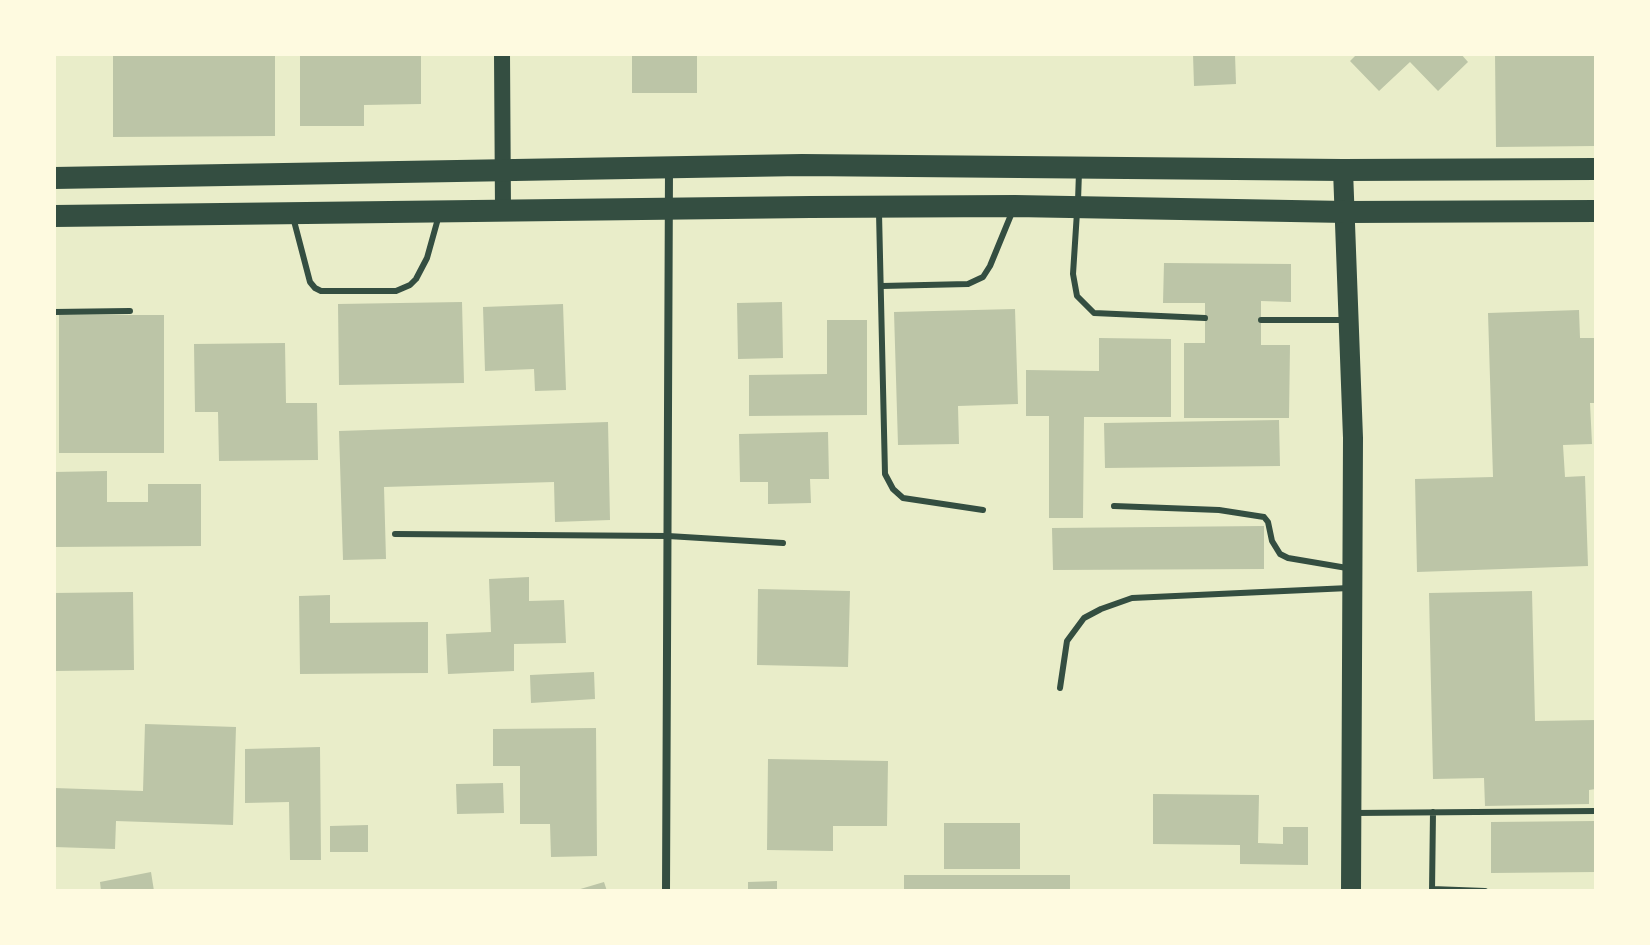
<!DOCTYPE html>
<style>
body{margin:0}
#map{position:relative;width:1650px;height:945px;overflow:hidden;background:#e9edc9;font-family:"Open Sans",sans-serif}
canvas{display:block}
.frame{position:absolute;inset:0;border:56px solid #fefae0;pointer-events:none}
</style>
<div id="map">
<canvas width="1650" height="945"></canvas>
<div class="frame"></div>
</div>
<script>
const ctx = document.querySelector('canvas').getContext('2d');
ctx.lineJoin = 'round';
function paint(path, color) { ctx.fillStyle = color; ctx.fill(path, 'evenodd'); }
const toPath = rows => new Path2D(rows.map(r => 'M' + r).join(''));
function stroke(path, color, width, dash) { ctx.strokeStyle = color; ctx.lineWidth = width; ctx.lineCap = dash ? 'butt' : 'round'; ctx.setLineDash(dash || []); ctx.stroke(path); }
paint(toPath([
 [113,54,275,54,275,136,113,137],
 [300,54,421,54,421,104,364,105,364,126,300,126],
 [632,54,697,54,697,93,632,93],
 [1193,54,1235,54,1236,84,1194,86],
 [1357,54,1461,54,1468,62,1438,91,1410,62,1379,91,1350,61],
 [1495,54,1596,54,1596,146,1496,147],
 [1164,263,1291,264,1291,302,1261,301,1261,345,1290,345,1289,418,1184,418,1184,343,1205,343,1205,303,1163,303],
 [462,302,464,383,339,385,338,304],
 [782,302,783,358,738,359,737,303],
 [563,304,566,390,535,391,534,369,485,371,483,307],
 [1015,309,1018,404,958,406,959,444,898,445,894,312],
 [1579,310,1580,338,1596,338,1596,403,1590,403,1592,444,1563,445,1565,477,1585,476,1588,566,1417,572,1415,479,1493,477,1488,313],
 [59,315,164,315,164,453,59,453],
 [827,320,867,320,867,415,749,416,749,375,827,374],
 [1099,338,1171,339,1171,417,1084,417,1083,518,1049,518,1049,416,1026,416,1026,370,1099,371],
 [285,343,286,403,317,403,318,460,219,461,218,412,195,412,194,344],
 [1279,420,1280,466,1105,468,1104,423],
 [608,422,610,520,555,522,554,482,384,487,386,559,343,560,339,431],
 [828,432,829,479,810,479,811,503,768,504,768,482,740,482,739,434],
 [107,471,107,502,148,502,148,484,201,484,201,546,54,547,54,472],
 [1264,526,1264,569,1053,570,1052,528],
 [529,577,529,601,564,600,566,643,514,644,514,671,448,674,446,634,491,632,489,579],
 [758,589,850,591,848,667,757,665],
 [1532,591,1535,721,1596,720,1596,789,1589,790,1589,804,1485,806,1484,778,1433,779,1429,593],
 [133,592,134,670,54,671,54,593],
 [330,595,330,623,428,622,428,673,300,674,299,596],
 [594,672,595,699,531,703,530,675],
 [145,724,236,727,233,825,116,821,115,849,54,847,54,788,143,791],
 [596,728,597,856,551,857,550,824,520,824,520,766,493,766,493,729],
 [320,747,321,860,290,860,289,802,245,803,245,749],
 [768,759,888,761,887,826,833,826,833,851,767,850],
 [503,783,504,813,457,814,456,784],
 [1153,794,1259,795,1258,843,1283,844,1283,827,1308,827,1308,865,1240,864,1240,845,1153,844],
 [1596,821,1596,872,1491,873,1491,822],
 [944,823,1020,823,1020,869,944,869],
 [368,825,368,852,330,852,330,826],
 [151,872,154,891,101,891,100,882],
 [904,875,1070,875,1070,891,904,891],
 [777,881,777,891,748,891,748,882],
 [604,882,607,891,577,891,577,890]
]), '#bcc5a7');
stroke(toPath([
 [1078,201,1079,172],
 [1077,212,1073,274,1077,296,1094,313,1205,318],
 [879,213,885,474,893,489,903,498,983,510],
 [293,217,310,282,315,288,321,291,396,291,410,285,416,279,427,258,439,215],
 [882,286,968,284,983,277,990,266,1013,210],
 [54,312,130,311],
 [1261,320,1345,320],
 [1114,506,1219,510,1264,517,1268,522,1272,541,1280,554,1288,558,1347,568],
 [395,534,668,536,783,543],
 [1060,688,1067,641,1084,618,1101,609,1132,598,1349,588],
 [1355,813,1596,811],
 [1432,889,1485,891],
 [1432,891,1433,812]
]), '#344e41', 6);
stroke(toPath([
 [666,891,669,169]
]), '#344e41', 8);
stroke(toPath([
 [502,54,503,211]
]), '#344e41', 16);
stroke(toPath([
 [1343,170,1353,438,1351,891]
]), '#344e41', 20);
stroke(toPath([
 [54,178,802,165,1343,170,1596,169],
 [54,216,810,207,1015,206,1346,212,1596,211]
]), '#344e41', 22);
</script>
